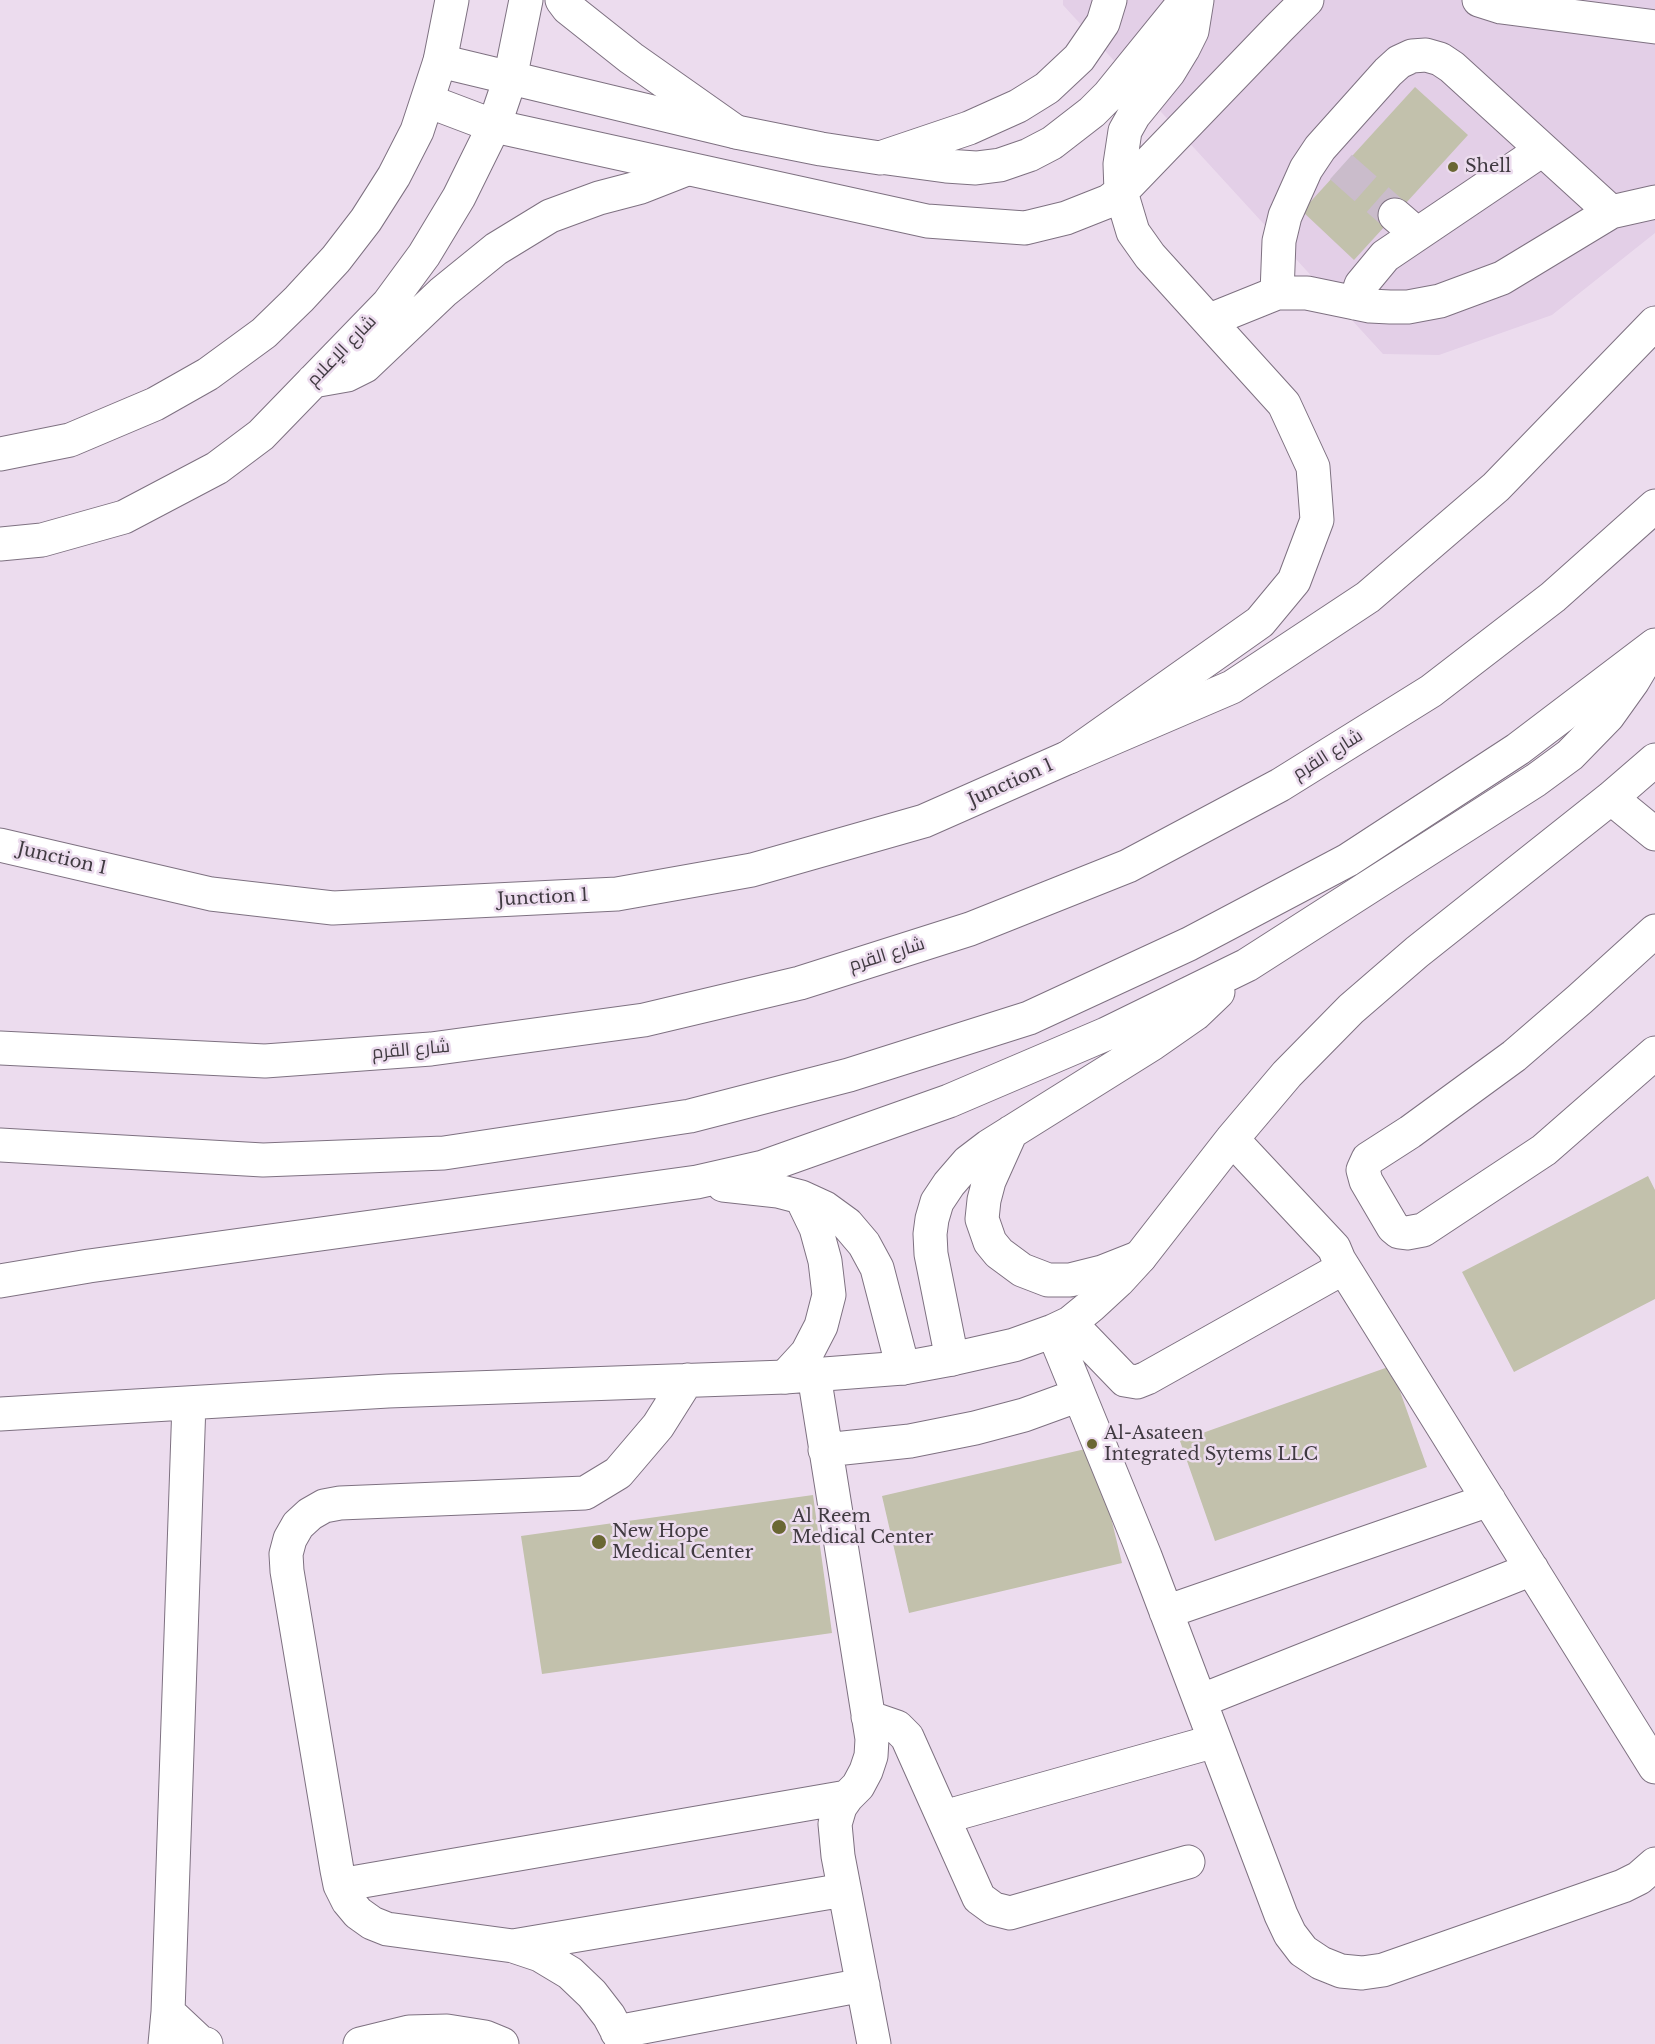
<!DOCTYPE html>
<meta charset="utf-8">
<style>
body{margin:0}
canvas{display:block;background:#ecdcee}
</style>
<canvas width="1655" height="2044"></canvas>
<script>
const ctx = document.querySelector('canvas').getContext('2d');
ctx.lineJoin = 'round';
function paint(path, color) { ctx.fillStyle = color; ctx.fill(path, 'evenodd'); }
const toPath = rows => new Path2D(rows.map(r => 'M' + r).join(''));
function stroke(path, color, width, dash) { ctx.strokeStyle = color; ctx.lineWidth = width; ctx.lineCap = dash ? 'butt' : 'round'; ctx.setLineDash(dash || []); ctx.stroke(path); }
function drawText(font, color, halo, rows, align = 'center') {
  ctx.font = font + ' "Libre Baskerville",Cairo,serif'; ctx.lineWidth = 5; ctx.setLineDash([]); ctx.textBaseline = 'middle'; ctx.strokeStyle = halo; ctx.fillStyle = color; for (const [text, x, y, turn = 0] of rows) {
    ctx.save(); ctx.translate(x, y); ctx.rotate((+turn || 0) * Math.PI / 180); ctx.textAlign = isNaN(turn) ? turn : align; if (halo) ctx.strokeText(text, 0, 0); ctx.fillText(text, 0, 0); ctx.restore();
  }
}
paint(toPath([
 [1063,0,1655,0,1655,233,1552,315,1439,355,1383,354,1063,5]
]), '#e3cfe7');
paint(toPath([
 [1415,87,1468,135,1354,260,1302,211],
 [1648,1176,1655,1190,1655,1299,1514,1372,1462,1272],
 [1391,1366,1427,1467,1215,1541,1180,1441],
 [1094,1447,1122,1563,909,1613,882,1496],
 [813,1495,832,1633,542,1674,521,1536]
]), '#c2c1ac');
stroke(toPath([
 [1341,167,1395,215]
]), '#cabccb', 33, [33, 16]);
const minor = toPath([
 [1479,0,1501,7,1655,27],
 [440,61,736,132,821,149,880,158,969,128,1018,106,1047,88,1079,58,1103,23,1110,0],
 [428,101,494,126,927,221,1025,228,1066,218,1109,201,1121,192,1279,28,1307,0],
 [887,158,946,166,976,168,1000,165,1029,155,1052,143,1092,112,1109,95,1186,0],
 [1395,215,1417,234],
 [1277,293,1279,241,1285,216,1306,169,1320,148,1388,72,1399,62,1412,56,1426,55,1440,59,1452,67,1611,212],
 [1355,303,1361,285,1385,256,1542,150],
 [1210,320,1277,293,1307,293,1370,306,1390,307,1408,307,1440,301,1502,278,1611,212,1655,202],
 [1611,798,1655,834],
 [0,845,211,894,333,908,617,894,752,870,924,821,1069,757,1260,622,1294,581,1317,520,1313,467,1284,404,1150,256,1133,232,1121,192,1120,164,1125,131,1134,115,1169,72,1183,49,1192,31,1197,0],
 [1655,931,1580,999,1514,1056,1410,1132,1368,1159,1363,1170,1366,1181,1393,1227,1399,1232,1407,1233,1423,1230,1544,1150,1655,1053],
 [1339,1260,1655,1767],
 [1070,1323,1125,1380,1137,1382,1147,1378,1336,1272,1339,1260,1334,1248,1232,1139],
 [1053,1331,1145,1556,1281,1915,1290,1934,1303,1951,1321,1963,1341,1971,1362,1973,1383,1970,1623,1886,1639,1878,1655,1864],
 [814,1375,872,1739,871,1756,866,1771,858,1786,847,1797,840,1807,835,1824,838,1856,874,2044],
 [0,1414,388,1391,785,1377,903,1368,952,1359,1014,1345,1053,1331,1070,1323,1092,1305,1118,1281,1140,1257,1232,1139,1287,1074,1351,1009,1417,952,1611,798,1655,760],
 [825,1450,910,1441,975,1428,1024,1415,1079,1395],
 [1166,1612,1489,1500],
 [1200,1701,1532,1569],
 [868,1717,897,1727,907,1737,979,1898,994,1909,1010,1913,1188,1862],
 [944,1817,1215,1741],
 [340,1885,847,1797],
 [513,1946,844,1890],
 [168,2012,200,2042,206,2044],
 [617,2032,863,1985],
 [165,2044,168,2012,189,1403],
 [360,2044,409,2032,447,2031,485,2037,502,2044],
 [624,2044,609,2016,592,1994,570,1973,540,1955,513,1946,387,1929,372,1923,358,1913,348,1901,340,1885,337,1870,287,1571,286,1554,290,1539,298,1525,310,1514,324,1506,340,1503,585,1493,618,1473,658,1426,687,1380]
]);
const major = toPath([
 [562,0,568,8,631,58,736,132],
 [313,381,347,375,365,366,443,292,496,249,550,216,599,198,641,187,687,169],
 [0,454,70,440,155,404,208,374,264,333,299,299,336,259,366,220,394,176,417,131,440,61,452,0],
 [0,544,42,540,124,517,217,468,261,435,388,304,424,255,459,197,494,126,510,79,526,0],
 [1011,1132,989,1181,984,1200,982,1219,990,1242,999,1253,1022,1270,1048,1280,1070,1280,1102,1272,1140,1257],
 [723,1185,778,1191,801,1197,825,1208,847,1224,864,1244,877,1268,903,1368],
 [0,1281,89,1266,697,1182,763,1167,949,1101,1106,1034,1247,965,1536,780,1570,755,1608,716,1633,681,1653,647],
 [952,1359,931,1254,930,1234,932,1219,937,1202,949,1184,968,1162,989,1146,1152,1044,1195,1014,1218,992],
 [785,1377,807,1353,821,1326,829,1295,825,1261,816,1228,801,1197]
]);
const highway = toPath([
 [1069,757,1232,687,1368,597,1496,487,1655,323],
 [0,1048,265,1061,431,1049,644,1020,800,983,970,929,1128,866,1280,785,1431,691,1553,597,1655,506],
 [0,1145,263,1160,444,1153,690,1116,849,1075,1029,1018,1189,944,1348,860,1518,749,1655,645]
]);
stroke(minor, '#7e7181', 35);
stroke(major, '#7e7181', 35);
stroke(highway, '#7e7181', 35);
stroke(minor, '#fff', 33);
stroke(major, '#fff', 33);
stroke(highway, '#fff', 33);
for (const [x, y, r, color] of [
 [1453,167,6,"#6a6733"],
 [1092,1444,6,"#6a6733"],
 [779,1527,8,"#6a6733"],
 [599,1542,8,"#6a6733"]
]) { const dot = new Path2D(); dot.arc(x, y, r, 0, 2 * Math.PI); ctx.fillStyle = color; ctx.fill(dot); stroke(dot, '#ecdcee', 2); }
drawText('18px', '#403a41', '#ecdcee', [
 ["Shell",1465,167],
 ["Al-Asateen",1104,1434],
 ["Integrated Sytems LLC",1104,1455],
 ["Al Reem",792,1517],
 ["Medical Center",792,1538],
 ["New Hope",612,1532],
 ["Medical Center",612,1553]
], 'left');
drawText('18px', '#403a41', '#ecdcee', [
 ["شارع الإعلام",342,351,-46],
 ["شارع القرم",1328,755,-32],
 ["Junction 1",1011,783,-24],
 ["Junction 1",62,859,13],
 ["Junction 1",543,898,-3],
 ["شارع القرم",887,955,-17],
 ["شارع القرم",411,1050,-5]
]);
</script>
